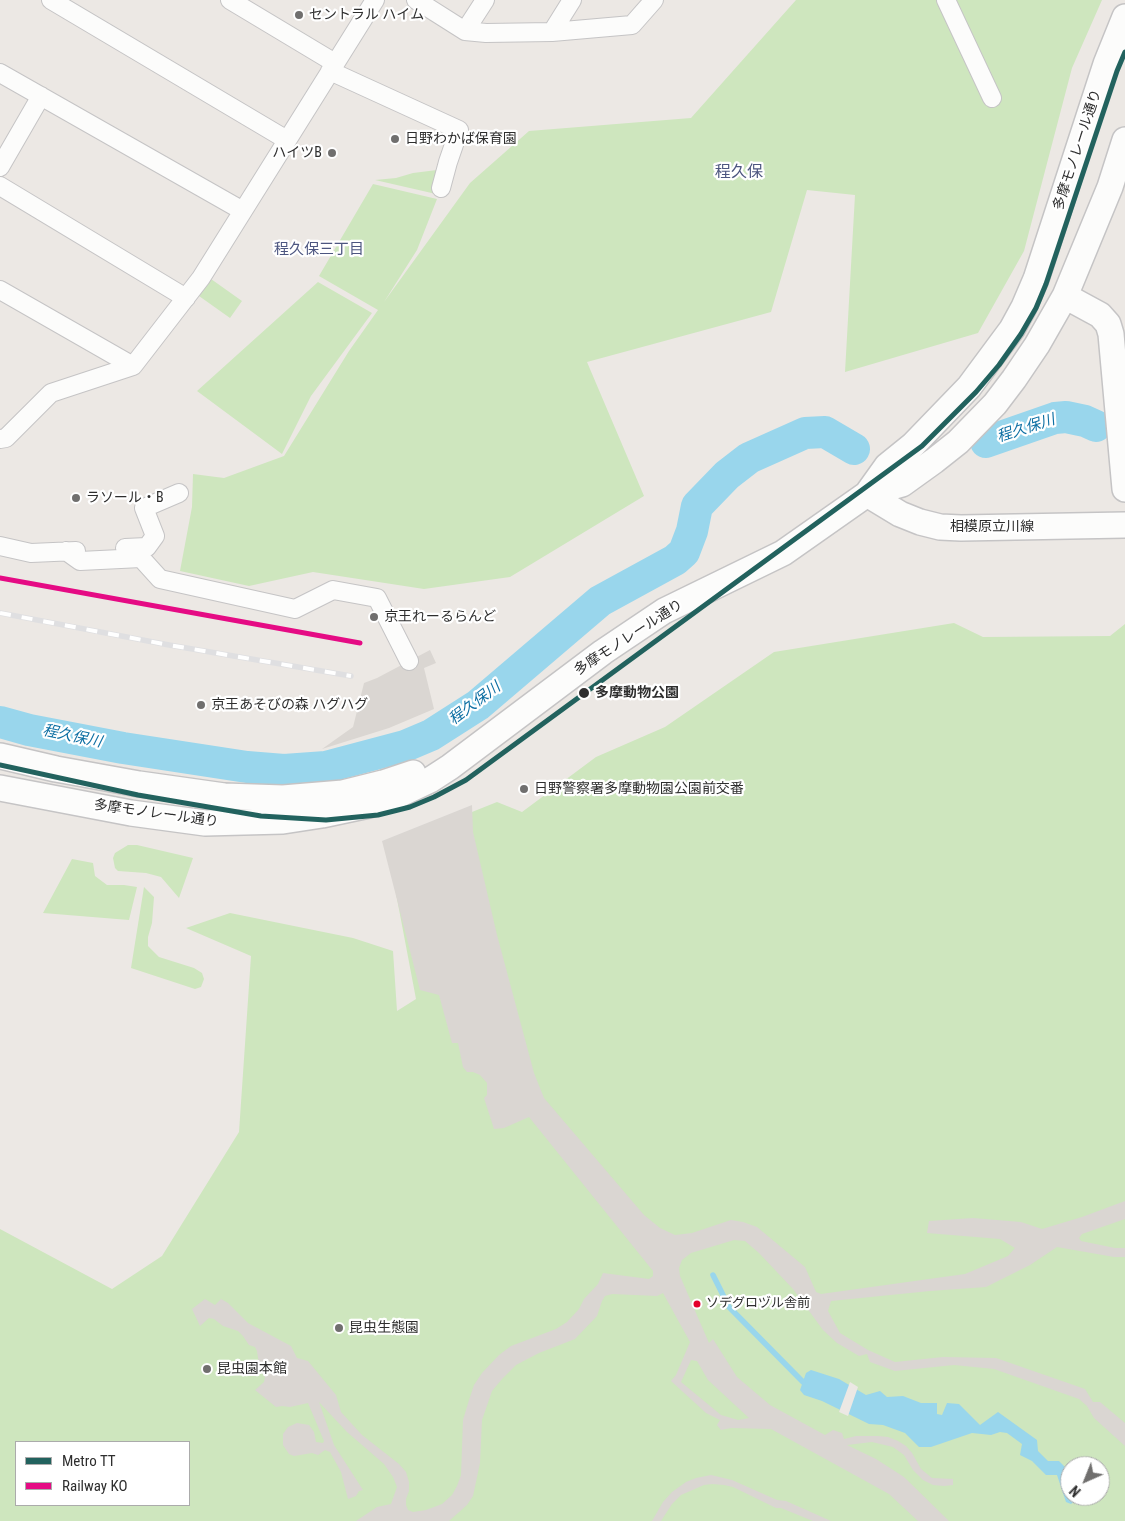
<!DOCTYPE html>
<meta charset="utf-8">
<style>
body{margin:0}
#map{position:relative;width:1125px;height:1521px;overflow:hidden;background:#ece8e4;font-family:"Roboto Condensed",sans-serif}
canvas{display:block}
.legend{position:absolute;left:15px;top:1441px;width:175px;height:65px;box-sizing:border-box;background:#fff;border:1px solid #ababab;margin:0;padding:6px 9px;list-style:none;font-size:15px;color:#2e2e2e}
.legend li{display:flex;align-items:center;gap:10px;height:25px}
.legend b{width:25px;border:1px solid #ababab}
.north{position:absolute;left:1060px;top:1456px;width:50px;height:50px;box-sizing:border-box;background:#fff;border:1px solid #ababab;border-radius:50%;rotate:224deg;font-size:14px;font-weight:700;line-height:20px;text-align:center;color:#2e2e2e}
.north::after{content:'';display:block;margin:auto;width:18px;height:22px;background:#706f6e;clip-path:polygon(50% 0,100% 100%,50% 72%,0 100%)}
</style>
<div id="map">
<canvas width="1125" height="1521"></canvas>
<ul class="legend">
<li><b style="height:6px;background:#22625e"></b>Metro TT</li>
<li><b style="height:6px;background:#e50b84"></b>Railway KO</li>
</ul>
<div class="north">N</div>
</div>
<script>
const ctx = document.querySelector('canvas').getContext('2d');
ctx.lineJoin = 'round';
function paint(path, color) { ctx.fillStyle = color; ctx.fill(path, 'evenodd'); }
const toPath = rows => new Path2D(rows.map(r => 'M' + r).join(''));
function stroke(path, color, width, dash) { ctx.strokeStyle = color; ctx.lineWidth = width; ctx.lineCap = dash ? 'butt' : 'round'; ctx.setLineDash(dash || []); ctx.stroke(path); }
function drawText(font, color, halo, rows, align = 'center') {
  ctx.font = font + ' "Roboto Condensed","Noto Sans JP",sans-serif'; ctx.lineWidth = 4.5; ctx.setLineDash([]); ctx.textBaseline = 'middle'; ctx.strokeStyle = halo; ctx.fillStyle = color; for (const [text, x, y, turn = 0] of rows) {
    ctx.save(); ctx.translate(x, y); ctx.rotate((+turn || 0) * Math.PI / 180); ctx.textAlign = isNaN(turn) ? turn : align; if (halo) ctx.strokeText(text, 0, 0); ctx.fillText(text, 0, 0); ctx.restore();
  }
}
paint(toPath([
 [796,0,1102,0,1072,68,1024,251,978,333,845,372,855,195,807,190,771,312,587,362,644,496,510,577,424,589,313,572,249,586,180,571,192,507,193,474,224,478,284,456,349,351,378,310,319,276,373,184,437,199,417,250,384,302,470,183,529,131,691,118],
 [445,169,436,194,375,180,396,178,413,173],
 [211,279,242,301,230,318,199,296],
 [318,282,372,313,311,396,282,454,197,391],
 [954,623,983,637,1110,636,1125,624,1125,1521,0,1521,0,1229,112,1289,162,1256,239,1132,251,956,186,928,230,913,353,938,393,951,397,1011,416,999,387,846,497,802,522,812,596,757,665,727,774,652],
 [16,1442,189,1442,189,1505,16,1505],
 [1070,1466,1100,1466,1100,1496,1070,1496],
 [128,845,137,845,193,858,179,898,161,877,146,873,118,871,115,868,113,858,115,853],
 [72,859,93,863,95,876,107,885,124,885,137,887,129,920,43,913],
 [144,887,154,897,152,923,148,937,148,946,159,957,194,968,202,973,204,979,201,987,195,989,131,968]
]), '#cee6be');
paint(toPath([
 [430,650,436,663,424,668,434,709,389,728,322,749,353,727,364,683,377,678],
 [472,805,473,832,497,935,534,1073,544,1098,644,1215,660,1228,675,1235,692,1233,731,1220,743,1222,757,1227,805,1267,816,1292,821,1294,965,1274,1008,1256,1015,1248,1000,1239,927,1233,929,1221,973,1218,1021,1222,1042,1229,1082,1217,1125,1201,1125,1219,1082,1234,1079,1238,1081,1241,1115,1248,1125,1248,1125,1257,1114,1257,1057,1247,1030,1265,986,1287,930,1291,831,1301,828,1311,840,1333,868,1350,895,1362,943,1357,996,1358,1085,1389,1093,1402,1100,1402,1125,1423,1125,1446,1094,1418,1087,1406,1079,1399,994,1369,954,1365,895,1371,870,1362,867,1354,859,1356,837,1343,823,1330,793,1289,759,1253,745,1241,734,1240,691,1253,682,1260,679,1268,680,1276,709,1343,713,1339,737,1377,770,1405,825,1435,833,1430,842,1433,844,1439,856,1436,878,1436,888,1437,898,1441,906,1446,912,1453,921,1469,932,1478,953,1479,953,1485,944,1486,933,1485,923,1480,913,1470,904,1455,893,1447,872,1442,847,1445,876,1459,904,1477,949,1521,918,1521,889,1494,771,1429,731,1428,721,1430,717,1425,720,1420,706,1413,671,1381,676,1375,690,1342,663,1293,657,1296,612,1294,605,1296,602,1301,597,1316,575,1339,539,1353,516,1365,502,1379,492,1391,482,1420,480,1463,473,1496,467,1505,449,1521,356,1521,377,1507,391,1504,397,1487,393,1477,384,1464,347,1432,319,1402,334,1445,363,1490,359,1491,356,1496,348,1499,341,1472,330,1452,325,1450,318,1455,312,1453,294,1456,289,1454,283,1445,283,1434,288,1427,297,1423,309,1425,314,1432,316,1442,323,1443,324,1441,308,1403,290,1407,282,1406,276,1407,255,1390,264,1382,265,1377,260,1371,257,1351,255,1347,249,1345,243,1336,238,1331,223,1326,214,1319,209,1318,200,1326,192,1309,205,1299,215,1305,221,1299,228,1303,248,1323,291,1346,297,1358,308,1361,336,1395,341,1412,362,1435,399,1464,406,1472,409,1482,409,1491,406,1499,406,1505,408,1510,413,1512,426,1510,442,1504,452,1495,457,1486,461,1475,463,1420,469,1400,474,1385,482,1373,499,1355,511,1346,556,1329,567,1322,579,1309,584,1299,598,1284,603,1273,649,1279,653,1276,653,1271,529,1117,504,1128,494,1129,484,1098,487,1095,487,1083,480,1075,473,1072,467,1072,463,1067,458,1043,452,1043,439,995,420,990,382,841],
 [691,1360,697,1361,708,1380,749,1418,738,1420,721,1415,681,1382],
 [711,1475,732,1480,777,1500,786,1501,831,1521,813,1521,781,1508,776,1508,733,1487,724,1485,712,1484,704,1485,681,1495,672,1504,661,1521,652,1521,663,1502,672,1492,686,1482,696,1478]
]), '#dad6d2');
paint(toPath([
 [811,1370,839,1379,866,1395,880,1391,887,1397,903,1396,921,1403,937,1403,937,1414,942,1415,947,1403,959,1404,980,1425,998,1412,1037,1440,1038,1451,1048,1461,1059,1461,1065,1467,1070,1481,1070,1496,1076,1496,1077,1499,1071,1504,1066,1502,1057,1475,1046,1475,1032,1461,1020,1455,1022,1444,1007,1433,1000,1432,991,1435,972,1433,931,1447,919,1447,905,1433,883,1425,869,1424,822,1401,804,1395,800,1390,806,1373]
]), '#99d6ec');
paint(toPath([
 [850,1382,858,1387,848,1416,839,1412]
]), '#ece8e4');
stroke(toPath([
 [713,1275,729,1307,803,1382]
]), '#99d6ec', 5.5);
stroke(toPath([
 [986,442,1055,418,1066,417,1085,421,1096,426],
 [0,722,29,730,123,748,247,767,284,770,326,767,405,746,431,735,478,705,600,601,675,560,684,552,692,531,697,506,727,475,749,458,805,433,825,432,854,449]
]), '#99d6ec', 32);
const street = toPath([
 [51,0,287,140],
 [230,0,335,63],
 [416,0,465,31,486,33,552,32,632,25,654,0],
 [946,0,992,98],
 [465,31,485,0],
 [552,32,572,0],
 [330,71,459,130,448,162,441,188],
 [0,73,243,211],
 [0,167,41,96],
 [0,186,186,298],
 [0,290,133,366],
 [0,439,6,438,51,393,133,366,201,278,375,0],
 [0,546,31,553,76,551],
 [125,548,147,547,155,536,144,508,179,493],
 [66,551,80,561,141,558,160,579,295,609,333,590,377,598,409,661]
]);
const secondary = toPath([
 [1065,296,1100,315,1108,324,1111,334,1125,489],
 [867,494,902,484,934,461,958,442,995,404,1014,379,1037,345,1065,296,1110,187,1125,140],
 [867,494,900,514,920,522,940,527,961,528,1125,525],
 [0,756,56,769,139,784,224,796,283,798,343,793,383,783,413,773],
 [0,788,131,813,205,823,283,821,322,815,369,805,390,799,430,780,450,767,603,652,664,611,783,553,867,494,887,466,913,445,969,387,1012,329,1024,307,1036,279,1106,64,1125,17]
]);
stroke(street, '#c5c4c5', 20);
stroke(secondary, '#c5c4c5', 28);
stroke(street, '#fcfcfb', 18);
stroke(secondary, '#fcfcfb', 25);
const rail = toPath([
 [0,613,169,645,351,676]
]);
stroke(rail, '#dfdfe1', 5.5);
stroke(rail, '#fff', 4, [11]);
stroke(toPath([
 [0,578,360,643]
]), '#e50b84', 5);
stroke(toPath([
 [0,765,138,795,261,816,326,820,378,815,410,807,434,797,466,780,922,446,976,392,999,365,1021,334,1036,308,1046,284,1117,71,1125,52]
]), '#22625e', 5);
for (const [x, y, r, color] of [
 [299,15,5,"#706f6e"],
 [395,139,5,"#706f6e"],
 [332,153,5,"#706f6e"],
 [76,498,5,"#706f6e"],
 [374,617,5,"#706f6e"],
 [584,693,6,"#2e2e2e"],
 [201,705,5,"#706f6e"],
 [524,789,5,"#706f6e"],
 [697,1304,4.5,"#e4002b"],
 [339,1328,5,"#706f6e"],
 [207,1369,5,"#706f6e"]
]) { const dot = new Path2D(); dot.arc(x, y, r, 0, 2 * Math.PI); ctx.fillStyle = color; ctx.fill(dot); stroke(dot, '#fff', 2); }
drawText('13px', '#2e2e2e', '#fff', [
 ["ソデグロヅル舎前",706,1304]
], 'left');
drawText('14px', '#2e2e2e', '#fff', [
 ["セントラル ハイム",309,15],
 ["日野わかば保育園",405,139],
 ["ハイツB",322,153,"right"],
 ["ラソール・B",86,498],
 ["京王れーるらんど",384,617],
 ["京王あそびの森 ハグハグ",211,705],
 ["日野警察署多摩動物園公園前交番",534,789],
 ["昆虫生態園",349,1328],
 ["昆虫園本館",217,1369]
], 'left');
drawText('14px', '#2e2e2e', '#fff', [
 ["多摩モノレール通り",1078,150,-72],
 ["相模原立川線",992,527],
 ["多摩モノレール通り",629,638,-33],
 ["多摩モノレール通り",156,814,8]
]);
drawText('bold 14px', '#2e2e2e', '#fff', [
 ["多摩動物公園",595,693]
], 'left');
drawText('15px', '#4d5680', '#fff', [
 ["程久保三丁目",319,250]
]);
drawText('italic 15px', '#0d6fa3', '#fff', [
 ["程久保川",1026,429,-18],
 ["程久保川",475,704,-37],
 ["程久保川",72,737,12]
]);
drawText('16px', '#4d5680', '#fff', [
 ["程久保",739,173]
]);
</script>
